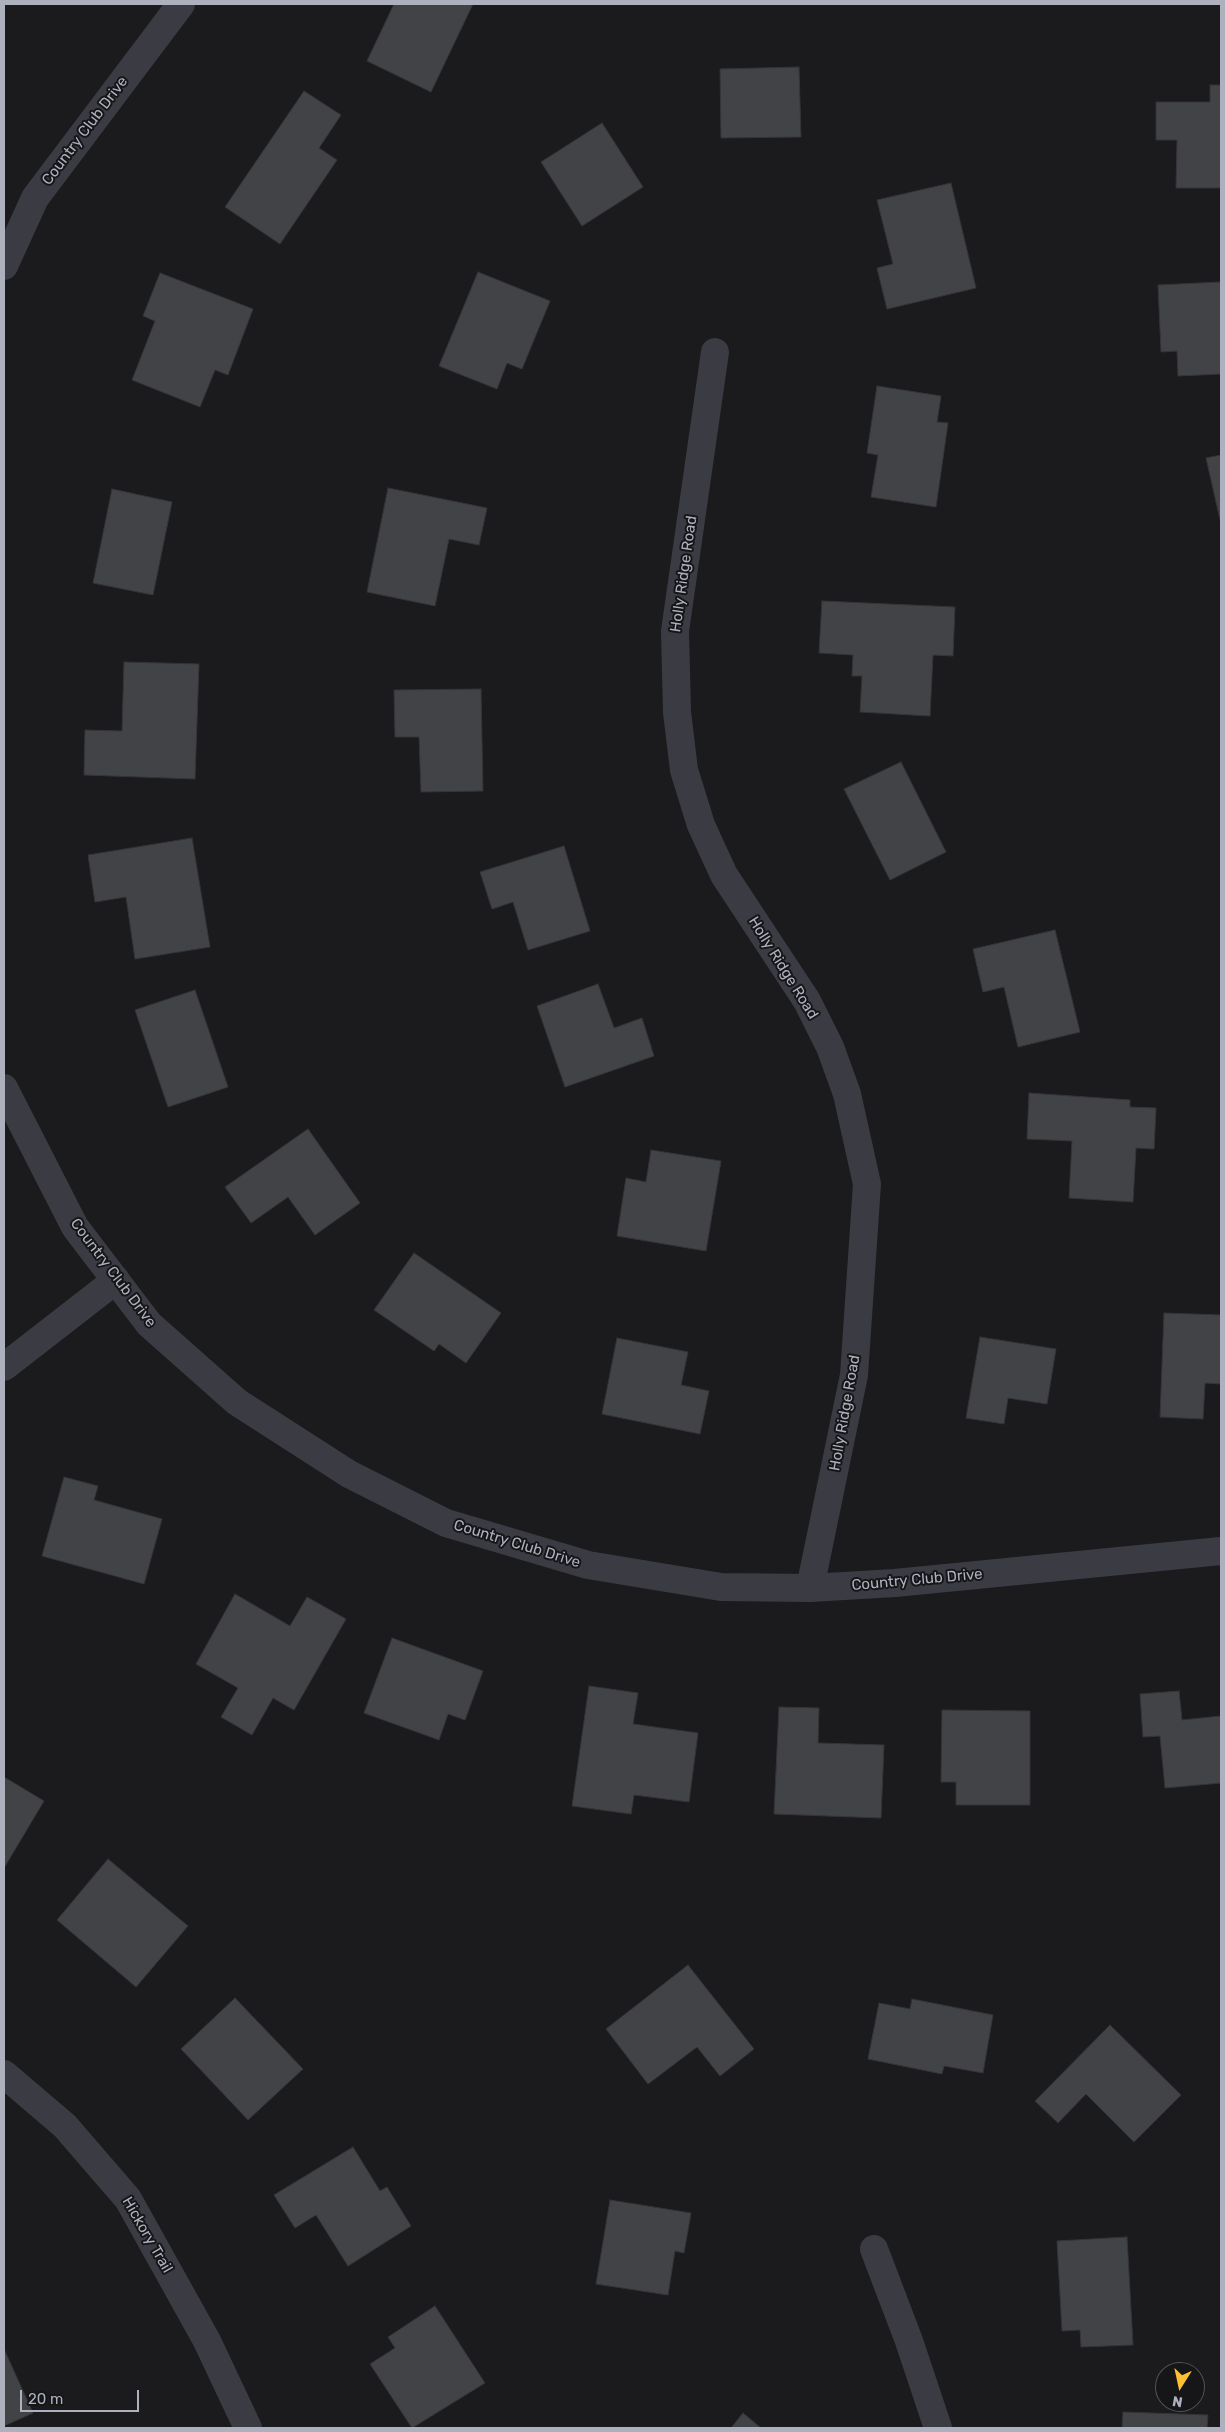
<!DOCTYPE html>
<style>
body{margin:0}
#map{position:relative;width:1225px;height:2432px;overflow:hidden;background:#1b1b1d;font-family:Rubik,sans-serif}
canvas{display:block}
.frame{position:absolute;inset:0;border:5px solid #adb1bd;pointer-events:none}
.north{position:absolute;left:1155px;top:2362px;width:50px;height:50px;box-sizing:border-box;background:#161618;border:1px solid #52545a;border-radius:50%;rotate:190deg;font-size:14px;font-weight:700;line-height:20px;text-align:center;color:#adb1bd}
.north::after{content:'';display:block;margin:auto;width:18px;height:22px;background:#fec032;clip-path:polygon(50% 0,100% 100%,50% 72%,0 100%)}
.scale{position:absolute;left:20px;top:2390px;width:119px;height:22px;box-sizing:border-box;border:2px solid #adb1bd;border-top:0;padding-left:6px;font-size:15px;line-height:18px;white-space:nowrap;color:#adb1bd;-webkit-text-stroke:4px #161618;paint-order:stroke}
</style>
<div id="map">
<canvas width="1225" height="2432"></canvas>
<div class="frame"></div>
<div class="north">N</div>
<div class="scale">20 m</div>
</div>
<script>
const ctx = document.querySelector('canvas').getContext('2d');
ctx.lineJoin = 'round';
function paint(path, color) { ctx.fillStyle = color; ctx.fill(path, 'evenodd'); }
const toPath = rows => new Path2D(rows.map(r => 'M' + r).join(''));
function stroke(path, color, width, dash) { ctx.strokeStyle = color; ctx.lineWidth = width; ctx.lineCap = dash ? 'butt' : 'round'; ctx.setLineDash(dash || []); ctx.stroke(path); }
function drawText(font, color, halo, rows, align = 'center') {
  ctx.font = font + ' Rubik,sans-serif'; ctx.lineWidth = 4; ctx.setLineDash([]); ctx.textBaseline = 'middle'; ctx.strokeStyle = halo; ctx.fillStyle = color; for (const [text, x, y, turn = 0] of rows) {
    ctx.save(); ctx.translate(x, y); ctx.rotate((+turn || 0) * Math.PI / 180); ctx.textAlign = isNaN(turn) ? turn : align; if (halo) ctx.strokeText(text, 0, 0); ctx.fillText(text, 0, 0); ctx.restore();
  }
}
const building = toPath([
 [394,4,473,4,431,92,367,61,394,4],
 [799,67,801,137,721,138,720,69,799,67],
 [1210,85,1221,85,1221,188,1176,188,1177,140,1156,140,1156,102,1210,102,1210,85],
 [304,91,341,115,319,148,337,160,280,244,225,207,304,91],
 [602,123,643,187,582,226,541,162,602,123],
 [951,183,976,288,887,309,877,268,893,264,877,200,951,183],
 [478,272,550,301,522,369,507,363,497,389,439,366,478,272],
 [160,273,253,309,228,375,215,370,200,407,132,380,155,321,143,316,160,273],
 [1221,282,1221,374,1178,376,1177,351,1161,352,1158,285,1221,282],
 [877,386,941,396,937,422,948,423,936,507,871,497,878,455,867,453,877,386],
 [1221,455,1221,524,1206,458,1221,455],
 [388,488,487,508,479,545,449,539,435,606,367,592,388,488],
 [112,489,172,502,153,595,93,583,112,489],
 [822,601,955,607,953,656,933,655,930,716,860,712,862,676,852,676,853,655,819,653,822,601],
 [124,662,199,664,195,779,84,775,85,730,122,731,124,662],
 [481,689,483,791,421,792,419,737,395,737,394,690,481,689],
 [901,762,946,852,890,880,844,789,901,762],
 [192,838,210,947,135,959,126,897,95,902,88,855,192,838],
 [564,846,590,931,528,950,513,902,492,909,480,872,564,846],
 [1055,930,1080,1032,1018,1047,1004,987,983,992,973,949,1055,930],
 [598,984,614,1028,642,1018,654,1056,565,1087,537,1006,598,984],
 [195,990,228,1087,168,1107,135,1010,195,990],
 [1029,1093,1130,1100,1130,1107,1156,1108,1154,1149,1136,1148,1133,1202,1069,1198,1072,1141,1027,1139,1029,1093],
 [308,1129,360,1203,315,1235,288,1197,251,1223,225,1187,308,1129],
 [651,1150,721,1161,706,1251,617,1236,626,1178,646,1182,651,1150],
 [414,1253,501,1313,466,1363,439,1344,434,1351,374,1310,414,1253],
 [1164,1313,1221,1315,1221,1384,1205,1383,1203,1419,1160,1417,1164,1313],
 [980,1337,1056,1349,1047,1404,1008,1398,1004,1424,966,1418,980,1337],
 [617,1338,688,1352,681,1385,709,1391,700,1434,602,1414,617,1338],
 [64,1477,98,1486,94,1500,162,1519,144,1584,42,1556,64,1477],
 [235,1594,290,1626,307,1597,346,1619,294,1710,273,1698,252,1735,221,1717,238,1688,196,1664,235,1594],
 [392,1638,483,1671,465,1720,448,1714,439,1740,364,1713,392,1638],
 [589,1686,638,1693,633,1724,698,1733,689,1802,634,1795,631,1814,572,1806,589,1686],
 [1179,1691,1182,1720,1221,1716,1221,1783,1165,1788,1160,1736,1143,1737,1140,1694,1179,1691],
 [779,1707,819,1708,818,1743,884,1745,881,1818,774,1814,779,1707],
 [942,1710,1030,1711,1030,1805,956,1805,956,1782,941,1782,942,1710],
 [4,1777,44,1801,4,1868,4,1777],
 [108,1859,188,1926,136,1987,57,1920,108,1859],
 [688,1965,754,2049,720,2076,697,2047,648,2084,606,2029,688,1965],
 [235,1998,303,2069,248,2120,181,2049,235,1998],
 [912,1999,993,2015,983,2073,944,2066,942,2074,868,2059,879,2003,910,2009,912,1999],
 [1110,2025,1181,2095,1134,2142,1086,2094,1058,2123,1035,2101,1110,2025],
 [353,2147,380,2191,387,2187,411,2226,348,2266,316,2215,295,2228,274,2195,353,2147],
 [610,2200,691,2213,684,2253,675,2251,668,2295,596,2284,610,2200],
 [1127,2237,1133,2345,1081,2347,1080,2330,1062,2331,1057,2241,1127,2237],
 [435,2306,485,2383,412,2428,370,2364,395,2348,388,2337,435,2306],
 [4,2349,33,2413,4,2426,4,2349],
 [1123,2412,1208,2415,1207,2428,1122,2428,1123,2412],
 [743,2413,761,2428,731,2428,743,2413]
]);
paint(building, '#424347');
stroke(building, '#353439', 1);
stroke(toPath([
 [715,352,675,631,677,712,684,770,701,825,724,875,807,1001,830,1047,847,1094,867,1184,854,1375,810,1588],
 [4,1367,116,1280],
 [4,2074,65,2126,128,2199,207,2341,248,2428],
 [874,2249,909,2341,938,2428]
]), '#3b3c43', 28);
stroke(toPath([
 [4,266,35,198,181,4],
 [4,1088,75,1227,149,1324,237,1402,349,1474,446,1523,588,1565,721,1587,810,1588,895,1583,1221,1551]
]), '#3b3c43', 28);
drawText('15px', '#adb1bd', '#161618', [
 ["Country Club Drive",85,131,-53],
 ["Holly Ridge Road",684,574,-82],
 ["Holly Ridge Road",783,968,58],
 ["Country Club Drive",113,1273,53],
 ["Holly Ridge Road",845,1413,-80],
 ["Country Club Drive",517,1544,17],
 ["Country Club Drive",917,1580,-5],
 ["Hickory Trail",147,2235,60]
]);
</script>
